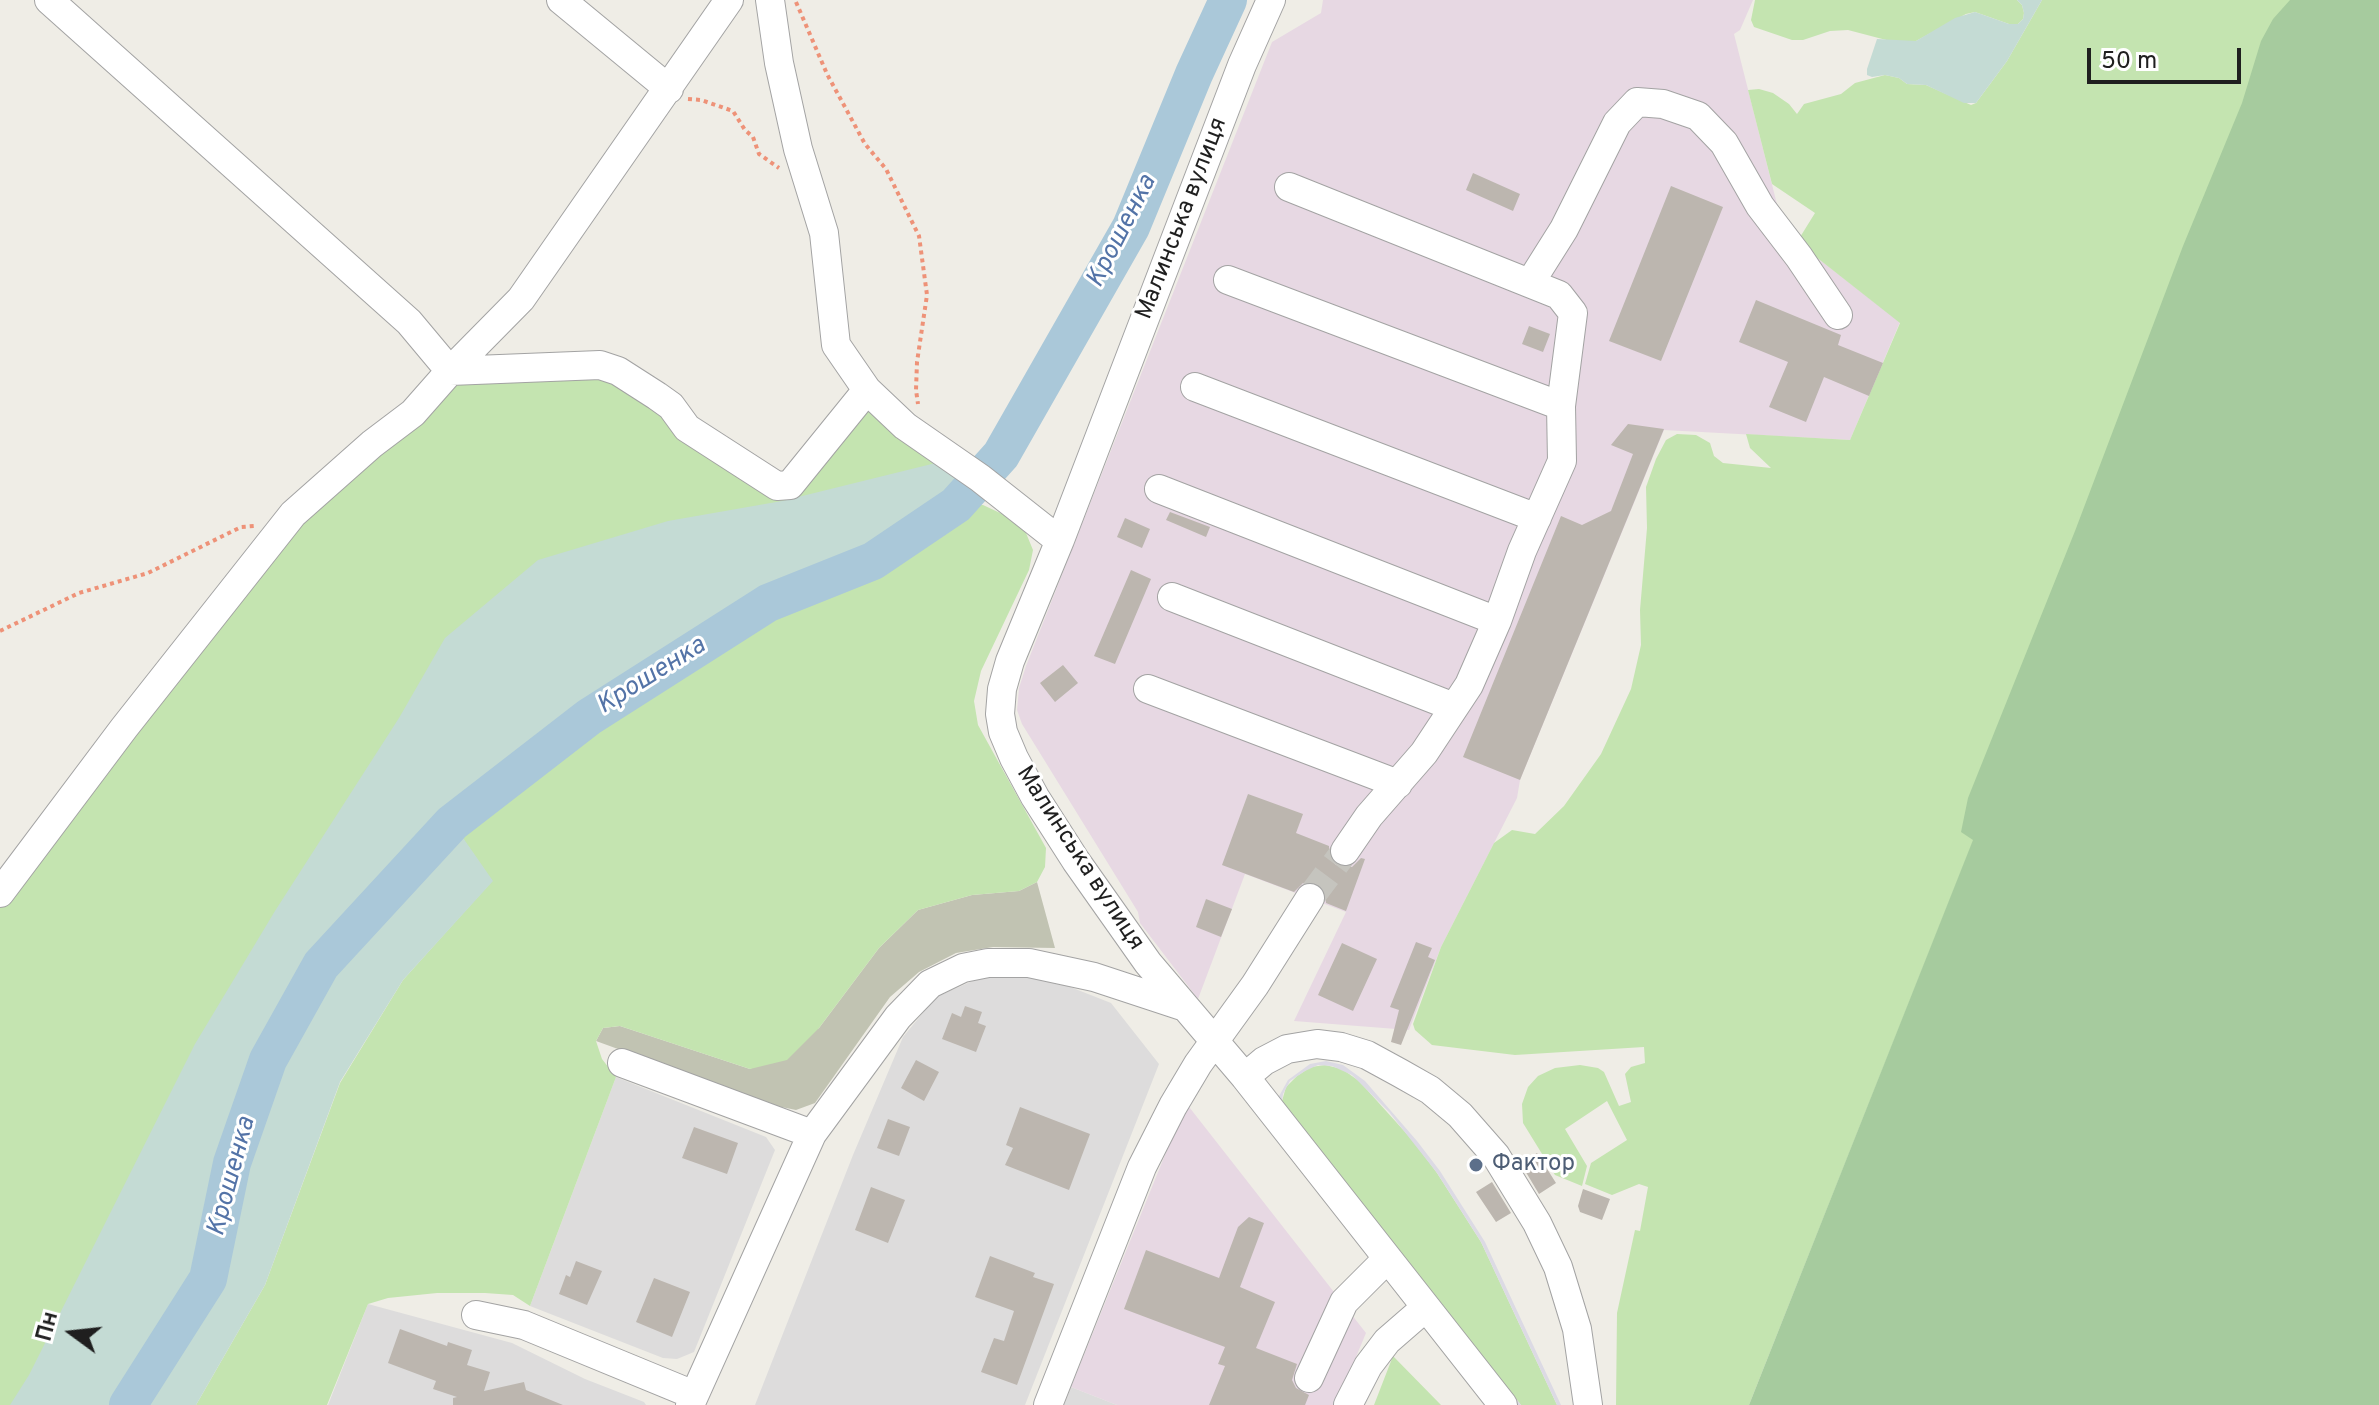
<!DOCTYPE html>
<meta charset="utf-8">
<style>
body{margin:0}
#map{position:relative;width:2379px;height:1405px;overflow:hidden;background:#efede6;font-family:Overpass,sans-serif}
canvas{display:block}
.north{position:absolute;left:32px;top:1293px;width:80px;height:80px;-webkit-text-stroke:6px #fff;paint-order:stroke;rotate:285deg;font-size:22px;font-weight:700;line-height:32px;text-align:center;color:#1f1f1f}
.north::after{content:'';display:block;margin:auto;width:28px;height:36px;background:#1f1f1f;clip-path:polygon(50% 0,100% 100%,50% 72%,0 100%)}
.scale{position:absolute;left:2087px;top:48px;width:154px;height:36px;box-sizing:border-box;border:4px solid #1f1f1f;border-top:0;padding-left:10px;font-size:24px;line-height:28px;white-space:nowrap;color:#1f1f1f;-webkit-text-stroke:6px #fff;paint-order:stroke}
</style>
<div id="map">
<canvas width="2379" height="1405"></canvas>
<div class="north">Пн</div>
<div class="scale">50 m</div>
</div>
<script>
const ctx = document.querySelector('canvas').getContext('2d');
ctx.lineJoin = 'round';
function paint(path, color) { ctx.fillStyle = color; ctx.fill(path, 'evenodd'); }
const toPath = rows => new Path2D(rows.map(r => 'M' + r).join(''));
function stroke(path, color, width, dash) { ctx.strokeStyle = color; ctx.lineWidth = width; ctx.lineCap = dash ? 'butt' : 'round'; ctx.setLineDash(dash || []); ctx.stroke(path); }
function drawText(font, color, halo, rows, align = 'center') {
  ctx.font = font + ' Overpass,sans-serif'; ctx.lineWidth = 6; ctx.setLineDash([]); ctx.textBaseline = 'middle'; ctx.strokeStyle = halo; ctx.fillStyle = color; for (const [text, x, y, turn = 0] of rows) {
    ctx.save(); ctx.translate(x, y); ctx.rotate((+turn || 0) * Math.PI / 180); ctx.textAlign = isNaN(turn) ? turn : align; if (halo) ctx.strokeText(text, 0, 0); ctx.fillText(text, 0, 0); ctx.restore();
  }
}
paint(toPath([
 [984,976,1025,976,1060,983,1111,1003,1159,1064,1025,1405,755,1405,853,1155,903,1037,936,997],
 [616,1077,766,1137,775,1150,694,1352,677,1359,663,1358,530,1306],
 [368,1304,512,1343,585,1379,644,1402,646,1405,328,1405],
 [1071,1387,1117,1405,1064,1405]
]), '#dddcdc');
paint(toPath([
 [1323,0,1753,0,1740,30,1734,34,1784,232,1900,322,1850,440,1664,430,1520,780,1517,798,1441,947,1409,1030,1294,1021,1346,912,1245,874,1198,999,1140,923,1138,912,1022,724,1017,710,1019,688,1026,666,1272,42,1321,13],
 [1186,1103,1366,1333,1336,1405,1117,1405,1071,1387]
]), '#e7d8e3');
paint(toPath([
 [1037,882,1055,948,993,947,956,953,919,972,890,997,815,1103,796,1110,772,1105,596,1041,603,1028,620,1026,750,1069,819,1028,879,948,918,910,972,895,1019,891]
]), '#c1c3b2');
paint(toPath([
 [1755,0,2017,0,2022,5,2024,13,2023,19,2018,24,2009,24,1975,12,1966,14,1916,41,1890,41,1848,30,1830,31,1803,40,1792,40,1754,27,1751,20],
 [2042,0,2305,0,2182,316,1749,1405,1616,1405,1617,1313,1635,1230,1640,1231,1648,1187,1639,1184,1612,1195,1585,1184,1591,1163,1627,1140,1607,1101,1565,1129,1587,1166,1582,1186,1555,1175,1523,1123,1522,1104,1528,1087,1538,1076,1555,1068,1580,1065,1598,1068,1604,1072,1619,1106,1631,1102,1625,1074,1631,1067,1645,1063,1644,1047,1515,1055,1432,1045,1415,1030,1413,1024,1441,947,1494,843,1512,830,1535,834,1564,806,1601,754,1631,689,1641,645,1640,610,1647,528,1646,487,1656,459,1666,440,1677,434,1696,435,1710,443,1714,456,1723,463,1771,468,1750,448,1746,434,1850,440,1900,323,1797,242,1815,213,1772,184,1748,90,1759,89,1773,93,1789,104,1797,114,1804,104,1841,94,1855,83,1885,75,1899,78,1907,84,1926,85,1971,105,1976,103,2007,61],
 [600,365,778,486,867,390,980,478,957,505,983,505,1013,519,1026,533,1033,550,1029,570,981,671,974,701,978,725,1046,848,1045,867,1037,882,1019,891,972,895,918,910,879,948,819,1028,787,1060,750,1069,620,1026,603,1028,596,1041,602,1059,616,1077,530,1306,513,1295,485,1293,437,1293,388,1298,368,1304,327,1405,196,1405,265,1285,340,1083,403,980,492,881,452,823,128,1405,0,1405,0,893,294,514,450,371],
 [1325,1065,1342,1069,1359,1081,1415,1143,1437,1173,1481,1242,1557,1405,1521,1405,1290,1114,1282,1101,1286,1087,1297,1076,1311,1067],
 [1393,1356,1441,1405,1374,1405]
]), '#c4e4b0');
paint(toPath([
 [2290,0,2379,0,2379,1405,1749,1405,1973,840,1961,832,1968,798,2075,531,2183,246,2242,103,2261,41,2273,19]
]), '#a6cb9e');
paint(toPath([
 [2017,0,2042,0,2007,61,1976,103,1964,103,1926,85,1907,84,1899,78,1885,75,1872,77,1867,75,1867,69,1877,39,1916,41,1955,18,1975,12,2009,24,2018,24,2023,19,2024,13,2022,5],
 [952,459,980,478,956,505,873,561,768,603,589,717,452,822,493,881,403,980,340,1082,265,1285,196,1405,10,1405,29,1375,195,1044,275,911,399,718,445,638,538,560,668,521,782,501]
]), '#c4dbd4');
paint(toPath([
 [1326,1061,1343,1065,1365,1081,1417,1141,1440,1171,1485,1242,1561,1405,1557,1405,1481,1242,1437,1173,1389,1112,1352,1075,1332,1066,1318,1065,1305,1071,1290,1081,1283,1094,1282,1101,1290,1114,1521,1405,1517,1405,1512,1398,1281,1108,1278,1098,1288,1080,1310,1064]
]), '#dcdae4');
stroke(toPath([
 [128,1405,208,1279,232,1163,268,1060,321,965,452,823,589,717,768,603,873,561,956,505,1001,455,1131,227,1194,74,1228,0]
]), '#aac8d9', 38);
paint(toPath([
 [1473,173,1520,194,1513,211,1466,190],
 [1671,186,1723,207,1661,361,1609,341],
 [1756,300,1841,335,1838,345,1883,363,1869,396,1824,377,1806,422,1769,407,1788,362,1739,342],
 [1529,326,1550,334,1543,352,1522,344],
 [1628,424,1664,429,1520,780,1463,757,1561,516,1582,525,1611,511,1633,454,1611,445],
 [1170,512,1210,527,1206,537,1166,520],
 [1125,518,1150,529,1142,548,1117,537],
 [1131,570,1151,579,1115,664,1094,656],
 [1063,665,1078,683,1055,702,1040,683],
 [1248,794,1303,814,1296,833,1329,846,1329,858,1336,865,1352,867,1361,858,1365,859,1346,911,1326,903,1325,891,1318,883,1303,883,1294,892,1222,865],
 [1206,899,1232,909,1221,937,1196,927],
 [1416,942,1432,948,1428,957,1435,960,1401,1045,1391,1042,1399,1010,1390,1007],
 [1342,943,1377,959,1353,1011,1318,995],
 [965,1006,982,1012,978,1023,986,1026,976,1052,942,1039,952,1013,961,1017],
 [916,1060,939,1072,924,1101,901,1088],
 [1020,1107,1090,1134,1069,1190,1005,1165,1013,1148,1006,1145],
 [888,1119,910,1127,899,1156,877,1148],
 [694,1127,738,1143,727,1174,682,1158],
 [1537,1153,1556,1183,1539,1194,1521,1164],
 [1492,1182,1511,1213,1496,1222,1476,1192],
 [871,1187,905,1200,888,1243,855,1230],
 [1583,1189,1610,1199,1602,1220,1580,1212,1578,1206],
 [1249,1217,1264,1223,1240,1287,1275,1302,1256,1348,1297,1364,1292,1380,1296,1388,1309,1395,1305,1405,1209,1405,1225,1366,1218,1364,1225,1347,1124,1309,1146,1250,1219,1278,1238,1227],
 [990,1256,1035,1273,1033,1277,1054,1284,1017,1385,981,1372,994,1338,1004,1341,1014,1311,975,1297],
 [576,1261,602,1271,587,1305,559,1294,566,1275,570,1277],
 [654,1278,690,1292,672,1337,636,1322],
 [400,1329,447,1346,448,1342,472,1350,467,1365,490,1372,484,1391,524,1382,526,1390,563,1405,453,1405,453,1398,457,1397,433,1389,436,1381,388,1363]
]), '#bcb6af');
stroke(toPath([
 [1310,898,1345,851]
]), '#c5c4be', 28, [28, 14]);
const minor = toPath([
 [49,0,409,322,450,371,600,365,618,371,657,396,671,406,687,428,777,486,790,485,867,390],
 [561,0,669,89],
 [770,0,779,63,798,149,824,233,836,345,867,390,905,426,980,478,1051,534],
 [1271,0,1242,65,1060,540,1010,661,1002,689,1000,714,1003,732,1014,758,1035,797,1076,861,1148,963,1245,1077,1503,1405],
 [1289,187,1559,295,1573,313,1561,406,1562,461,1522,551,1497,621,1469,685,1424,753,1369,816,1345,851],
 [1228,280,1561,406],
 [1530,283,1564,229,1617,123,1637,102,1663,104,1698,116,1724,143,1760,206,1799,257,1838,315],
 [1195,387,1537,518],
 [1159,489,1497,621],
 [1172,597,1454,707],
 [1148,689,1398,784],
 [0,893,124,728,293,514,372,444,413,413,450,371,521,299,729,0],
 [622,1063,812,1134],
 [1245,1077,1264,1061,1287,1049,1317,1044,1341,1047,1367,1055,1400,1073,1430,1090,1460,1115,1496,1156,1537,1223,1558,1267,1577,1329,1588,1405],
 [476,1315,524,1325,694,1395],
 [1309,1378,1344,1302,1387,1259],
 [690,1405,812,1134,898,1017,930,984,963,968,988,963,1029,963,1094,977,1182,1006],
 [1048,1405,1142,1167,1173,1106,1198,1064,1255,985,1310,898],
 [1348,1405,1368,1366,1387,1341,1425,1308]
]);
stroke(minor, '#a3a3a3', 30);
stroke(toPath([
 [796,2,827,74,865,144,886,169,919,236,927,295,917,362,916,390,918,404],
 [688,99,701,100,733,111,745,130,753,137,759,154,779,168],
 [0,631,79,593,148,573,241,527,254,526]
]), '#ee9278', 4, [4, 4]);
stroke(minor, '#fff', 28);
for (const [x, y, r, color] of [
 [1476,1165,8,"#5c6f8a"]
]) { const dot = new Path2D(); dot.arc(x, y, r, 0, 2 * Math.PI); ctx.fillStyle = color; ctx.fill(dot); stroke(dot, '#fff', 3); }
drawText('24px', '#1f1f1f', '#fff', [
 ["Малинська вулиця",1183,219,-69],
 ["Малинська вулиця",1079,859,57]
]);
drawText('24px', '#4e5e75', '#fff', [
 ["Фактор",1492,1165]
], 'left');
drawText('italic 26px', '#5373a7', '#fff', [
 ["Крошенка",1123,232,-63],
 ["Крошенка",652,677,-32],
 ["Крошенка",233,1177,-75]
]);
</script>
